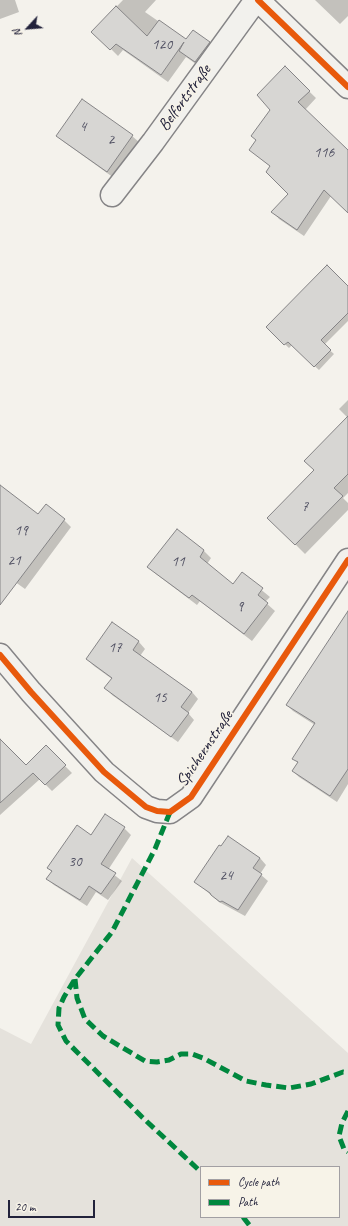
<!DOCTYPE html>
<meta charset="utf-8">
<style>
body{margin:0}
#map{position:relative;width:348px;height:1226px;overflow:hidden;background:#f4f2ec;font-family:Caveat,sans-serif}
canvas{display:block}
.legend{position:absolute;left:200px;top:1166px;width:140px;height:52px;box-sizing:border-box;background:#f7f3e8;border:1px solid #a29fa3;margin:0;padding:5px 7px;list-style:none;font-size:12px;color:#22223b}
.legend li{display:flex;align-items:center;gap:8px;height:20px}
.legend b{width:20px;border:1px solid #a29fa3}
.north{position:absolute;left:8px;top:8px;width:40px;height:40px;-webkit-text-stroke:3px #f7f3e8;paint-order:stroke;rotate:244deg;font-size:11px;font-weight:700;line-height:16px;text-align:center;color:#22223b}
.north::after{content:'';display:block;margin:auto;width:14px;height:18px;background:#22223b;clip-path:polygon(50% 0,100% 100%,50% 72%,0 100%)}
.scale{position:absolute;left:8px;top:1200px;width:87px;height:18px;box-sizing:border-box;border:2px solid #22223b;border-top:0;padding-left:5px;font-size:12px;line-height:14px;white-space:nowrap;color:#22223b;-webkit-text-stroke:3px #f7f3e8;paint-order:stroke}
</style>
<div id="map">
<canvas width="348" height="1226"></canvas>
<ul class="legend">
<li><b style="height:5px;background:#e8590c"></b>Cycle path</li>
<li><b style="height:5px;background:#00873e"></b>Path</li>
</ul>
<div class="north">N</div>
<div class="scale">20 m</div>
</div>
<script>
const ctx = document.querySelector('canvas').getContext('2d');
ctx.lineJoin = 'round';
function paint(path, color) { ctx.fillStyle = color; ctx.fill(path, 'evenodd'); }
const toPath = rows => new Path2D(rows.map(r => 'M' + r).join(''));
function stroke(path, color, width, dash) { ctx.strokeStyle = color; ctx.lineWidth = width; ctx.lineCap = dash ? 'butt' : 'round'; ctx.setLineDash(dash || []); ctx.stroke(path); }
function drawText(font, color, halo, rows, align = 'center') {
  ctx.font = font + ' Caveat,sans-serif'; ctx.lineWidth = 3; ctx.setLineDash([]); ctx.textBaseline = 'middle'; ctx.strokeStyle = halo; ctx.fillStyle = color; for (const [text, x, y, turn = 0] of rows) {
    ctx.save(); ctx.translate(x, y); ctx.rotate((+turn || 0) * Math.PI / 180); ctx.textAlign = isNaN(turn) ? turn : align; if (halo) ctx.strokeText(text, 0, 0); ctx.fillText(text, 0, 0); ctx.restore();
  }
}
paint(toPath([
 [132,858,348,1053,348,1226,0,1226,0,1028,31,1044],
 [201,1167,339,1167,339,1217,201,1217]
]), '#e5e2dc');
paint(toPath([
 [0,0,15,0,19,12,0,19],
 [123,0,156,0,145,12,187,41,193,32,209,43,216,50,203,69,186,57,168,82,123,50,118,56,93,31],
 [315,0,348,0,348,16,340,24],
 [285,68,316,98,305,110,348,151,348,212,331,196,304,236,279,219,273,212,289,194,271,167,250,150,257,141,271,110],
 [58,136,132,136,139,142,114,178,64,142],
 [348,287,348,321,324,345,334,354,319,370,292,345,289,348,267,327],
 [348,400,348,493,343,498,348,503,348,510,305,554,269,518,315,470,348,418,339,409],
 [0,504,38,516,64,520,71,527,25,589,0,571],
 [177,530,204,551,211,558,207,564,233,585,242,574,270,597,265,602,275,611,252,641,200,601,197,605,156,574,149,567],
 [348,613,348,784,337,802,299,777,293,771,298,763,294,759,315,725,293,711,287,705],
 [113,624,139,642,145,649,140,656,192,692,198,699,188,713,194,720,178,742,112,695,106,688,112,679,94,666,87,659],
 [0,743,26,767,46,747,72,773,52,791,40,779,0,815],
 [124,828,131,835,108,870,122,881,108,900,96,892,87,906,54,885,47,879,52,872,48,868,91,836],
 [228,837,260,858,266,865,260,874,268,881,245,916,219,902,196,882]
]), '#0003');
const building = toPath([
 [116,6,147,36,159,20,186,39,193,30,210,42,195,62,179,51,184,42,161,75,116,44,110,50,91,32,116,6],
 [285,66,310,91,298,102,348,150,348,213,324,190,297,230,271,212,288,194,266,172,270,166,249,150,256,140,251,136,270,110,257,95,285,66],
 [82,99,133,135,107,172,56,136,82,99],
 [327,265,348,286,348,313,321,340,331,350,314,367,288,342,284,345,266,327,327,265],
 [348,416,348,474,334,488,343,496,295,545,267,518,314,470,304,461,348,416],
 [0,485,38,514,46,504,65,519,0,605,0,485],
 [177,529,204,550,200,557,233,584,242,572,263,588,258,595,268,603,244,634,192,595,189,598,147,567,177,529],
 [348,611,348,769,330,796,292,771,298,762,292,759,315,723,286,705,348,611],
 [112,622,139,641,133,650,192,692,181,707,189,713,171,737,104,688,112,678,86,659,112,622],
 [0,739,26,765,46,745,66,765,45,785,33,773,0,803,0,739],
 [105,814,125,827,101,864,116,873,101,894,89,886,80,900,46,879,52,871,47,868,77,825,91,835,105,814],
 [228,836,260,858,253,868,262,874,238,910,222,901,220,902,211,895,210,893,194,882,219,845,221,846,228,836]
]);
paint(building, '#d7d6d3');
stroke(building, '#858486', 1);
const minor = toPath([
 [258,0,348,87],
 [112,195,153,142,256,0],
 [0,655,31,692,104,772,146,807,157,811,170,812,191,797,348,560]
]);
stroke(minor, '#858486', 25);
stroke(minor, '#f2f1ed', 22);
stroke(toPath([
 [170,812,155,849,112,932,75,979,64,997,59,1008,58,1025,66,1041,142,1117,201,1172],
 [75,979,77,998,85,1019,103,1036,145,1061,157,1062,169,1060,181,1054,192,1054,203,1058,246,1081,266,1085,289,1088,311,1084,343,1072,348,1073],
 [348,1111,342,1123,339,1136,344,1149,348,1152],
 [243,1217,250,1226]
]), '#00873e', 5, [10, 5]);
stroke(toPath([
 [258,0,348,87],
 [0,655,31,692,104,772,146,807,157,811,170,812,191,797,348,560]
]), '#e8590c', 6);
drawText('15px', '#4f4f61', null, [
 ["120",162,45],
 ["4",83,127],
 ["2",111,140],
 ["116",324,153],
 ["7",305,507],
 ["19",21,531],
 ["21",14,561],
 ["11",178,562],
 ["9",240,607],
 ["17",115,648],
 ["15",160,698],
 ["30",75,862],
 ["24",226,876]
]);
drawText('17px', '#22223b', '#f7f3e8', [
 ["Belfortstraße",185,98,-54],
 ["Spichernstraße",205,749,-56]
]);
</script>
